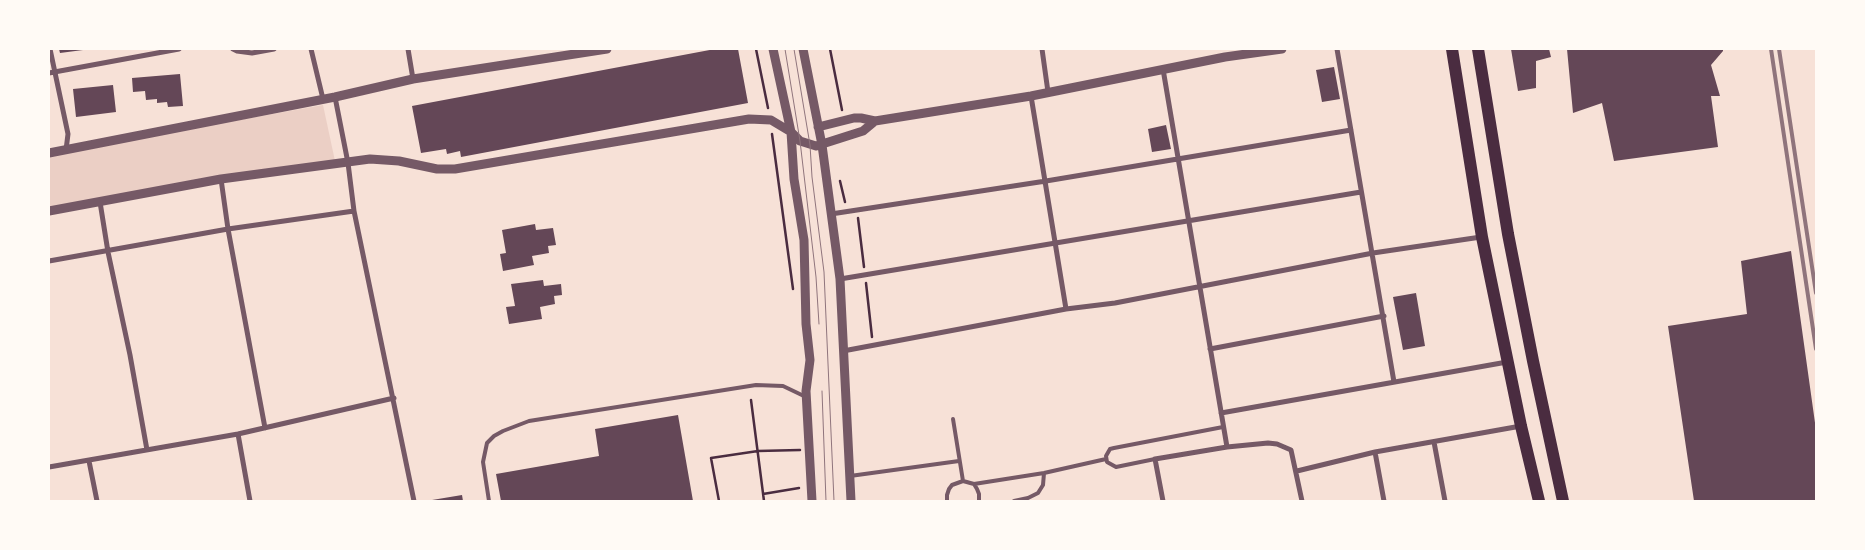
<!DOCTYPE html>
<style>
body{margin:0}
#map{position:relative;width:1865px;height:550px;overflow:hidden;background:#f7e1d7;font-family:Overpass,sans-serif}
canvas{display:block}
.frame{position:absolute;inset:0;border:50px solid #fffaf5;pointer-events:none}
</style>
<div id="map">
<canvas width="1865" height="550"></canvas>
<div class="frame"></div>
</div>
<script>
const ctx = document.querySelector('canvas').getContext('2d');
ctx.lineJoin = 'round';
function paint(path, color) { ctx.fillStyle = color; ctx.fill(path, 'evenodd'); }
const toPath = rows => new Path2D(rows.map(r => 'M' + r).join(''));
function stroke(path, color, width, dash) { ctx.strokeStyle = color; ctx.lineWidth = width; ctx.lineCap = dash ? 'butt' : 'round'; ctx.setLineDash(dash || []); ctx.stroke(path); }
paint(toPath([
 [323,105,335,161,49,210,49,154]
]), '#ebcfc5');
paint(toPath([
 [59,49,83,49,83,50,60,53],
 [715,49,738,49,748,103,461,157,460,151,447,154,446,149,421,153,412,106],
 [1511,49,1549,49,1551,57,1536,61,1536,88,1518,91],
 [1567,49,1723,49,1723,51,1711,65,1720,96,1711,96,1718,147,1614,161,1602,103,1573,113],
 [1334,67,1340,99,1322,102,1316,70],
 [180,74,183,106,168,107,167,102,157,103,157,99,146,100,145,91,133,92,132,78],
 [113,85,116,112,76,117,73,89],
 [1166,125,1171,149,1152,152,1148,129],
 [535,224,536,230,553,228,556,245,548,246,549,253,532,256,534,265,503,271,500,254,506,253,502,230],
 [1791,251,1816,430,1816,501,1694,501,1668,326,1747,314,1741,261],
 [543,280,544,286,561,284,562,295,554,296,555,304,540,307,542,319,509,324,506,307,515,306,511,284],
 [1416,293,1425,346,1403,350,1393,297],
 [678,415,693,501,501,501,496,474,599,456,595,429],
 [462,495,463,501,432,501,432,500]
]), '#644757');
stroke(toPath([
 [756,49,768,108],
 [830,49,842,110],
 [772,134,793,289],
 [840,181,845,202],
 [858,218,864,267],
 [866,283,872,337],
 [751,400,764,501],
 [763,494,799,488],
 [719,501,711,458,758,451,800,450]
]), '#4a2c40', 2.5);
stroke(toPath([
 [953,419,963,481],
 [1155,459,1116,467,1107,462,1106,456,1110,449,1114,448,1223,427],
 [850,476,959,461],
 [974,484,1044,473,1106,459],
 [489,501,483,462,487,443,494,436,503,431,529,421,756,385,783,386,806,397],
 [947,501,947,495,949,489,952,485,963,481,974,484,977,489,979,494,979,501],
 [1014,501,1028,498,1038,493,1043,485,1044,473]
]), '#755966', 4);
stroke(toPath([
 [50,49,68,134,66,150],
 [233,49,237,51,252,53,274,49],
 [311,49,323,99],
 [408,49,413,79],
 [1042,49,1048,92],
 [1337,49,1394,382],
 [1163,69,1227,447],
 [49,73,179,49],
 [1031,96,1066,309],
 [335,97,348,163,354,211,414,501],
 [221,179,228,229,265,428],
 [100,202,108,252,130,355,147,450],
 [831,214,1046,181,1351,130],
 [49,261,228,229,354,211],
 [840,279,1361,192],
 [1210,349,1384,316],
 [843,351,1066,309,1115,303,1373,253,1481,237],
 [1221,413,1507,362],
 [238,434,250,501],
 [1434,442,1445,501],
 [1375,452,1384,501],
 [89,461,97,501],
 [49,467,238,434,394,398],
 [1297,471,1375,452,1521,426],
 [1163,501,1155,459,1227,447,1268,443,1277,444,1291,450,1302,501]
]), '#755966', 5);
stroke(toPath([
 [773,49,791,132,794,179,804,240,806,324,810,360,806,391,812,501],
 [803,49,822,145,840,279,851,501],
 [818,127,854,118,861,118,875,121,1031,96,1225,57,1282,49],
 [49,153,335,97,413,79,607,49],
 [49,211,221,179,370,159,399,161,437,169,455,169,749,119,771,120,791,132,800,141,816,146,863,131,875,121]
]), '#755966', 9);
stroke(toPath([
 [1452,49,1482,237,1521,426,1539,501],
 [1478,49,1508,234,1533,361,1563,501]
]), '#4a2c40', 12);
stroke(toPath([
 [785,49,800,141,816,277,819,324],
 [794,49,810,145,812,177,824,272,834,501],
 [822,391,826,501]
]), '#8f747c', 1);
stroke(toPath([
 [1771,49,1816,349],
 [1779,49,1816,293]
]), '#8f747c', 4);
</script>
